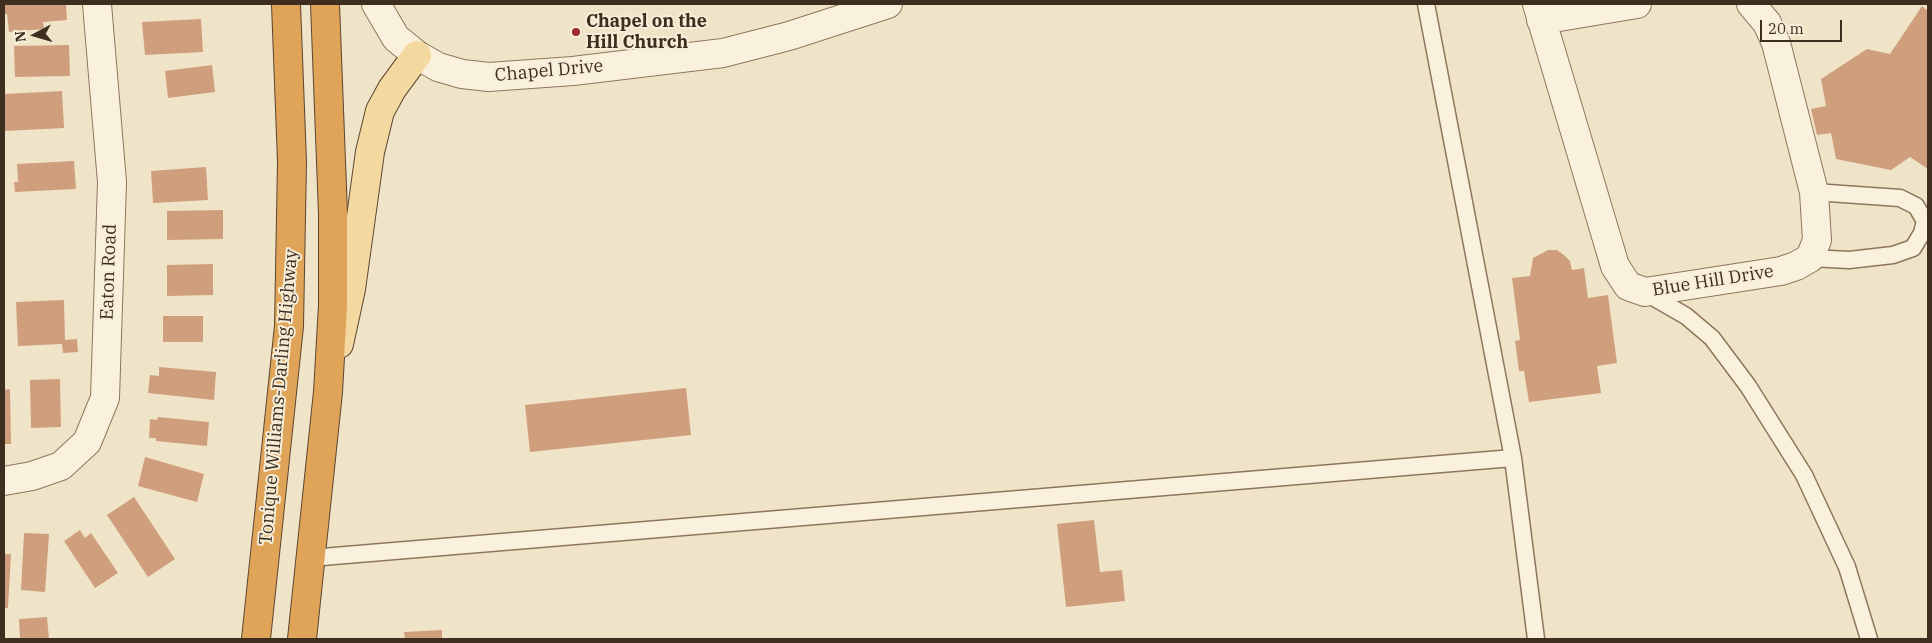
<!DOCTYPE html>
<style>
body{margin:0}
#map{position:relative;width:1932px;height:643px;overflow:hidden;background:#f0e4c8;font-family:"IBM Plex Serif",serif}
canvas{display:block}
.frame{position:absolute;inset:0;border:5px solid #3d2e20;pointer-events:none}
.north{position:absolute;left:10px;top:10px;width:50px;height:50px;-webkit-text-stroke:4px #f7eed8;paint-order:stroke;rotate:264deg;font-size:14px;font-weight:700;line-height:20px;text-align:center;color:#3d2e20}
.north::after{content:'';display:block;margin:auto;width:18px;height:22px;background:#3d2e20;clip-path:polygon(50% 0,100% 100%,50% 72%,0 100%)}
.scale{position:absolute;left:1760px;top:20px;width:82px;height:22px;box-sizing:border-box;border:2px solid #3d2e20;border-top:0;padding-left:6px;font-size:15px;line-height:18px;white-space:nowrap;color:#3d2e20;-webkit-text-stroke:4px #f7eed8;paint-order:stroke}
</style>
<div id="map">
<canvas width="1932" height="643"></canvas>
<div class="frame"></div>
<div class="north">N</div>
<div class="scale">20 m</div>
</div>
<script>
const ctx = document.querySelector('canvas').getContext('2d');
ctx.lineJoin = 'round';
function paint(path, color) { ctx.fillStyle = color; ctx.fill(path, 'evenodd'); }
const toPath = rows => new Path2D(rows.map(r => 'M' + r).join(''));
function stroke(path, color, width, dash) { ctx.strokeStyle = color; ctx.lineWidth = width; ctx.lineCap = dash ? 'butt' : 'round'; ctx.setLineDash(dash || []); ctx.stroke(path); }
function drawText(font, color, halo, rows, align = 'center') {
  ctx.font = font + ' "IBM Plex Serif",serif'; ctx.lineWidth = 4; ctx.setLineDash([]); ctx.textBaseline = 'middle'; ctx.strokeStyle = halo; ctx.fillStyle = color; for (const [text, x, y, turn = 0] of rows) {
    ctx.save(); ctx.translate(x, y); ctx.rotate((+turn || 0) * Math.PI / 180); ctx.textAlign = isNaN(turn) ? turn : align; if (halo) ctx.strokeText(text, 0, 0); ctx.fillText(text, 0, 0); ctx.restore();
  }
}
paint(toPath([
 [4,4,66,4,67,20,43,22,44,29,9,32,7,14,4,14],
 [1922,6,1928,11,1928,169,1910,157,1891,170,1836,159,1831,133,1817,135,1811,109,1826,106,1821,79,1867,49,1890,54],
 [201,19,203,52,145,55,142,22],
 [69,45,70,76,15,77,14,46],
 [212,65,215,92,168,98,165,71],
 [62,91,64,128,4,131,4,94],
 [74,161,76,189,15,192,14,182,18,182,17,164],
 [206,167,208,200,153,203,151,171],
 [223,210,223,239,167,240,167,211],
 [1548,250,1557,250,1564,255,1570,261,1572,270,1584,268,1588,298,1608,295,1617,363,1597,366,1601,393,1529,402,1524,371,1519,371,1515,341,1520,340,1512,278,1530,276,1533,258],
 [213,264,213,295,167,296,167,265],
 [64,300,65,340,77,339,78,352,63,353,62,344,18,346,16,302],
 [163,316,203,316,203,342,163,342],
 [159,367,216,372,214,400,148,393,150,375,159,376],
 [60,379,61,427,31,428,30,380],
 [686,388,691,435,530,452,525,405],
 [10,389,11,444,4,444,4,390],
 [158,417,209,422,207,446,156,441,156,438,149,438,150,419,157,420],
 [145,457,204,474,197,502,138,486],
 [134,497,175,559,148,577,107,515],
 [1094,520,1100,572,1122,570,1125,601,1066,607,1057,524],
 [80,530,85,538,91,533,118,573,95,588,64,541],
 [24,533,49,534,45,592,21,590],
 [4,554,11,554,8,608,4,608],
 [47,617,49,639,20,639,19,619],
 [442,630,442,639,405,639,404,632]
]), '#cf9f7d');
const lane = toPath([
 [1426,4,1513,458,1536,639],
 [1810,258,1849,260,1893,255,1913,248,1922,233,1925,221,1916,206,1900,198,1814,192],
 [1646,293,1686,316,1712,338,1748,386,1804,475,1847,567,1869,639],
 [310,558,1513,458]
]);
const street = toPath([
 [376,4,396,38,417,55,438,67,462,74,489,77,573,71,723,53,789,36,888,4],
 [1537,4,1615,266,1628,286,1645,292,1781,271,1796,266,1810,258,1817,240,1814,192,1776,43,1767,23,1751,4],
 [1541,20,1637,4],
 [4,481,32,476,61,466,87,442,105,398,112,182,97,4]
]);
const primary = toPath([
 [339,344,351,289,370,152,380,111,392,89,417,55]
]);
const highway = toPath([
 [256,639,289,326,292,162,286,4],
 [302,639,328,392,333,305,333,214,325,4]
]);
stroke(lane, '#8d765c', 19);
stroke(street, '#8d765c', 30);
stroke(primary, '#5b4430', 30);
stroke(highway, '#5b4430', 30);
stroke(lane, '#faf1dc', 16);
stroke(street, '#faf1dc', 28);
stroke(primary, '#f3d9a0', 28);
stroke(highway, '#e0a458', 28);
for (const [x, y, r, color] of [
 [576,32,5,"#9e2a2b"]
]) { const dot = new Path2D(); dot.arc(x, y, r, 0, 2 * Math.PI); ctx.fillStyle = color; ctx.fill(dot); stroke(dot, '#f7eed8', 2); }
drawText('bold 18px', '#3d2e20', '#f7eed8', [
 ["Chapel on the",586,22],
 ["Hill Church",586,43]
], 'left');
drawText('18px', '#3d2e20', '#f7eed8', [
 ["Chapel Drive",549,71,-5],
 ["Eaton Road",109,272,-88],
 ["Blue Hill Drive",1713,281,-9],
 ["Tonique Williams-Darling Highway",279,397,-85]
]);
</script>
